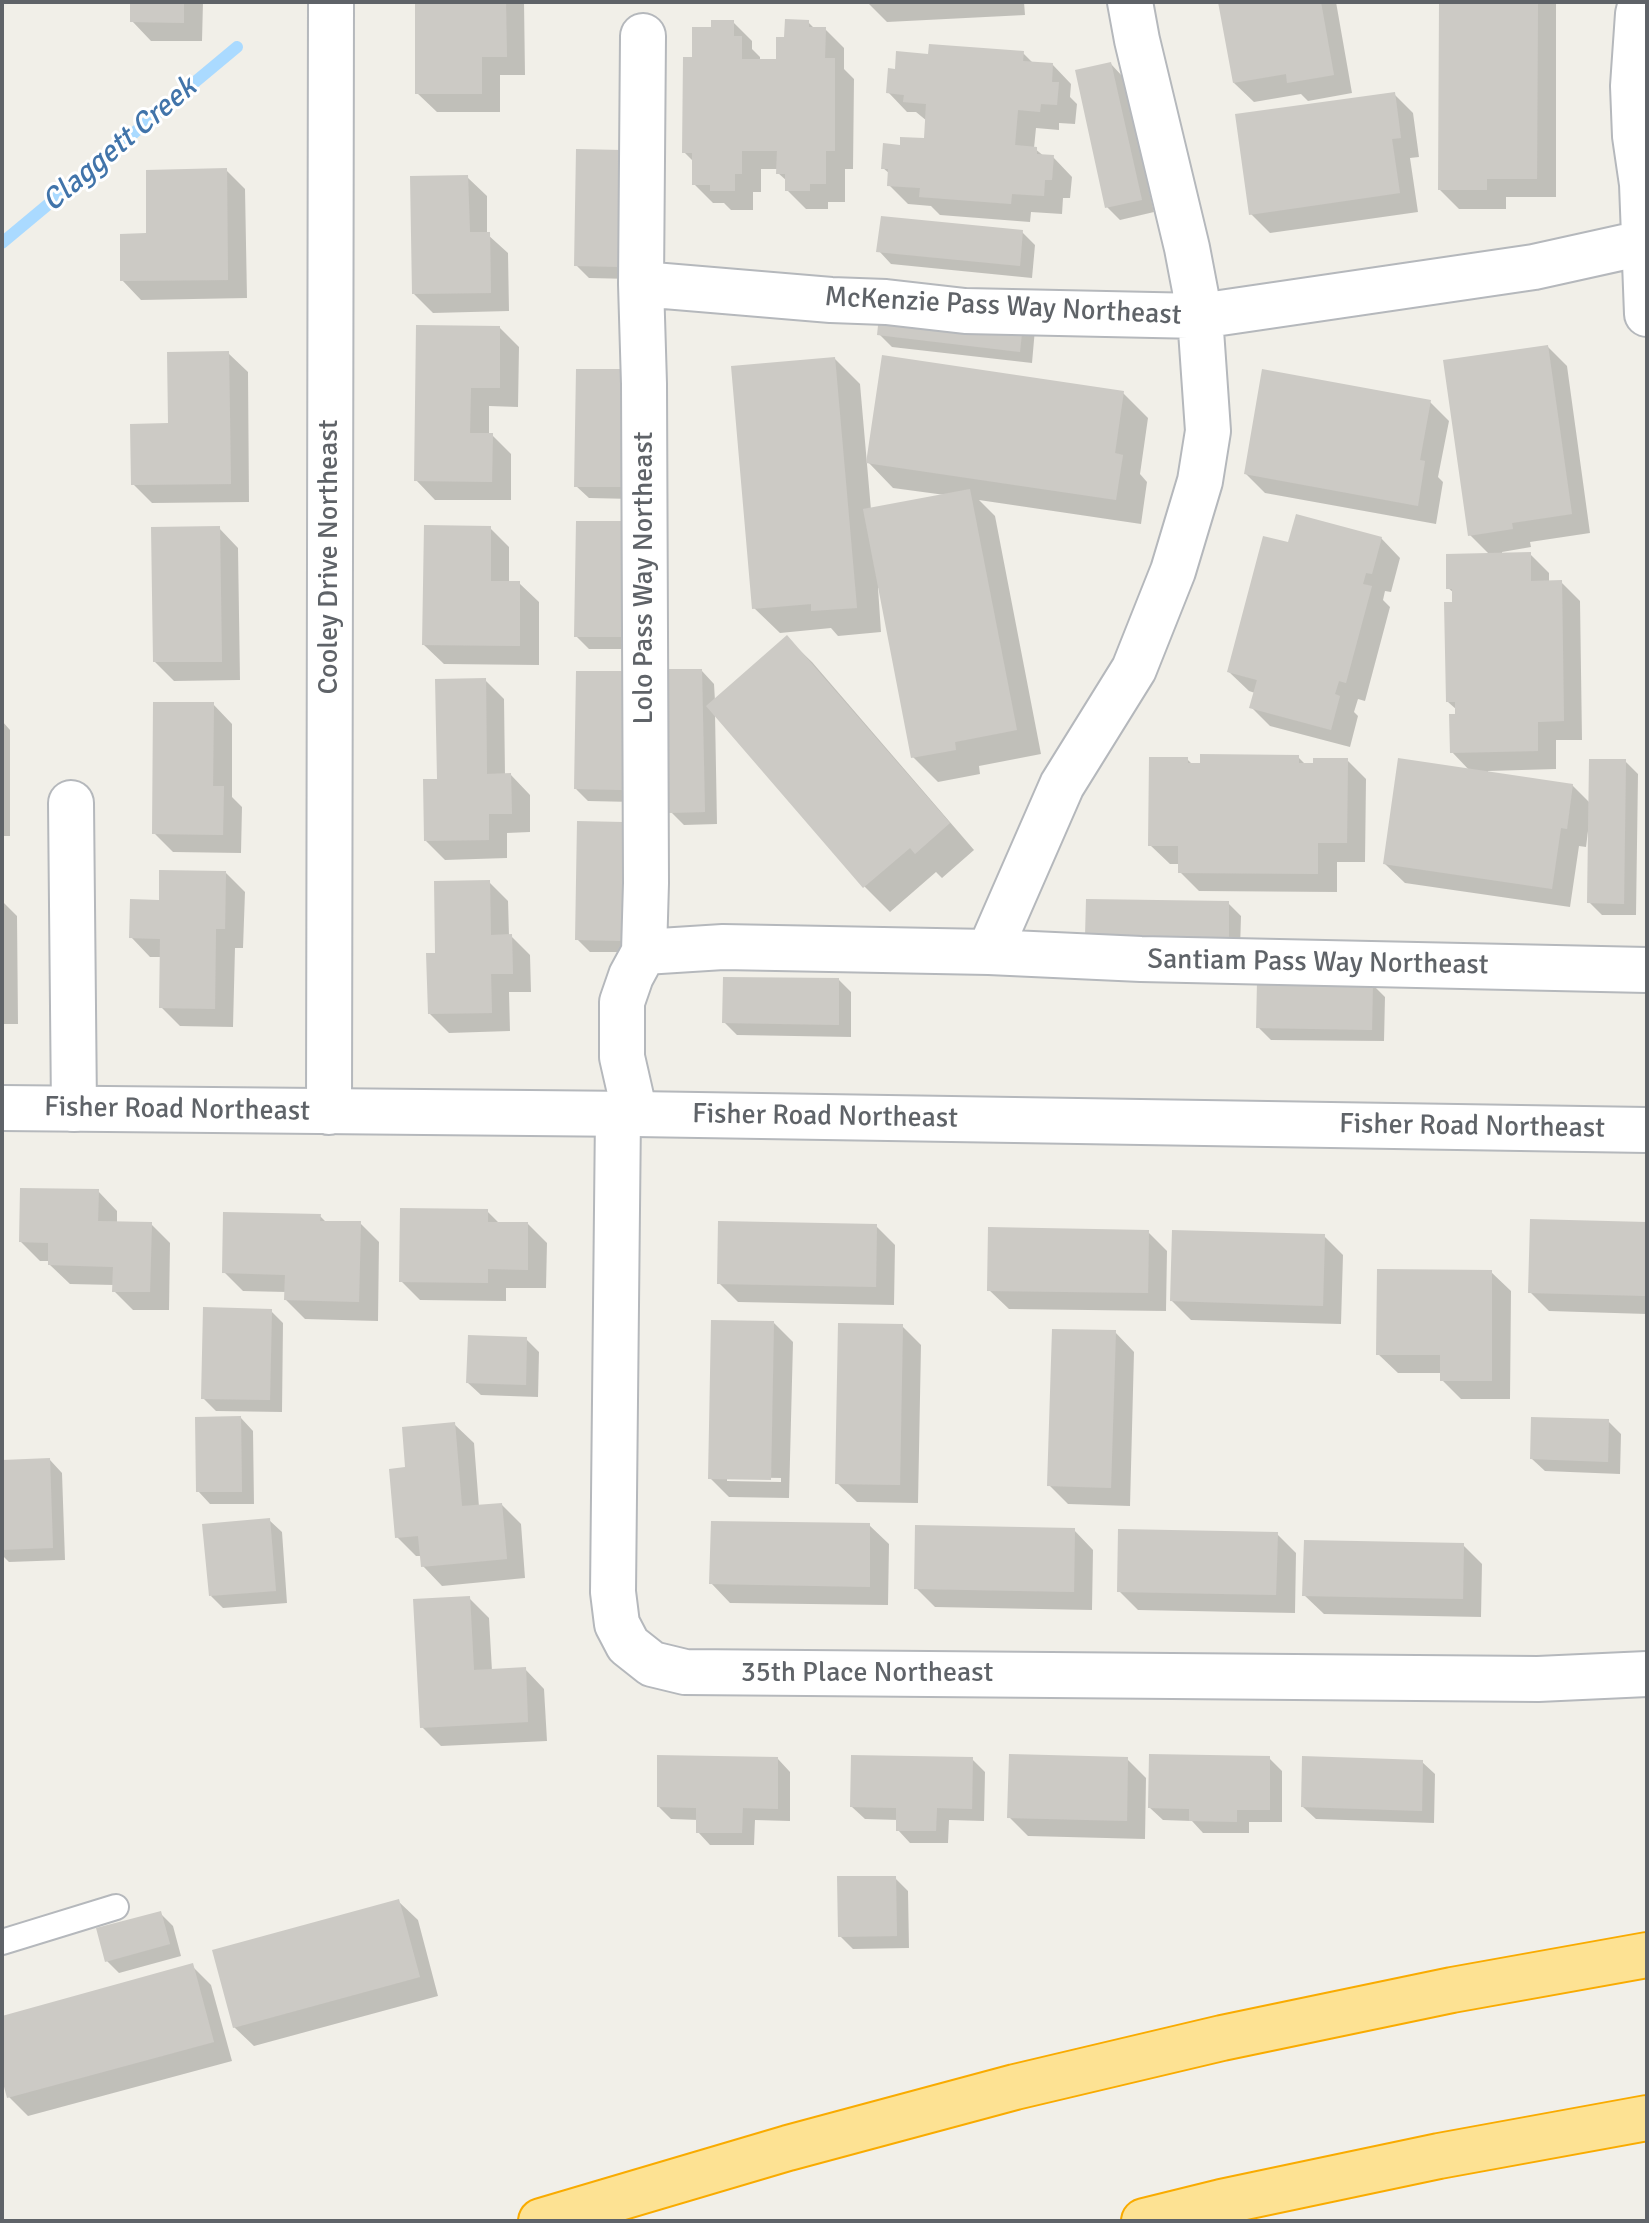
<!DOCTYPE html>
<style>
body{margin:0}
#map{position:relative;width:1649px;height:2223px;overflow:hidden;background:#f1efe8;font-family:Signika,sans-serif}
canvas{display:block}
.frame{position:absolute;inset:0;border:4px solid #5f6368;pointer-events:none}
</style>
<div id="map">
<canvas width="1649" height="2223"></canvas>
<div class="frame"></div>
</div>
<script>
const ctx = document.querySelector('canvas').getContext('2d');
ctx.lineJoin = 'round';
function paint(path, color) { ctx.fillStyle = color; ctx.fill(path, 'evenodd'); }
const toPath = rows => new Path2D(rows.map(r => 'M' + r).join(''));
function stroke(path, color, width, dash) { ctx.strokeStyle = color; ctx.lineWidth = width; ctx.lineCap = dash ? 'butt' : 'round'; ctx.setLineDash(dash || []); ctx.stroke(path); }
function drawText(font, color, halo, rows, align = 'center') {
  ctx.font = font + ' Signika,sans-serif'; ctx.lineWidth = 6; ctx.setLineDash([]); ctx.textBaseline = 'middle'; ctx.strokeStyle = halo; ctx.fillStyle = color; for (const [text, x, y, turn = 0] of rows) {
    ctx.save(); ctx.translate(x, y); ctx.rotate((+turn || 0) * Math.PI / 180); ctx.textAlign = isNaN(turn) ? turn : align; if (halo) ctx.strokeText(text, 0, 0); ctx.fillText(text, 0, 0); ctx.restore();
  }
}
paint(toPath([
 [132,2,203,2,202,41,151,41,132,21],
 [417,2,524,2,525,75,500,75,500,112,437,112,417,93],
 [867,2,1024,2,1025,15,887,22],
 [1220,2,1336,2,1352,93,1308,101,1301,94,1254,102,1234,83],
 [1441,2,1556,2,1556,197,1506,197,1506,209,1459,209,1440,190],
 [733,22,752,41,752,49,760,57,760,61,778,61,786,39,808,22,815,29,825,29,844,48,844,69,854,79,853,169,845,169,845,202,828,202,828,209,806,209,787,190,787,181,778,173,779,169,761,169,761,192,753,192,753,210,731,210,724,203,713,203,694,184,694,162,684,152,694,59,713,29],
 [1023,53,1033,63,1052,64,1071,84,1070,97,1077,104,1075,124,1059,123,1059,130,1036,128,1034,148,1045,157,1053,157,1072,177,1070,198,1063,198,1062,214,1031,212,1030,222,940,215,931,206,908,204,889,185,890,174,883,168,902,147,926,141,927,121,916,112,907,112,888,92,897,71,930,56],
 [1111,64,1123,77,1154,212,1120,220,1107,207],
 [1394,94,1413,113,1419,157,1410,158,1418,212,1270,233,1251,214],
 [621,152,632,279,589,278,576,265],
 [226,170,245,189,247,298,141,300,122,280,148,235],
 [467,177,487,196,487,234,508,253,509,311,433,313,414,294],
 [1022,232,1035,245,1032,278,891,264,879,251],
 [500,328,519,347,518,407,489,406,489,435,492,435,511,454,511,500,435,500,416,480],
 [1035,329,1032,363,892,347,879,334],
 [1548,347,1567,366,1590,533,1530,542,1531,547,1502,552,1502,555,1530,554,1549,573,1549,582,1561,582,1580,601,1582,740,1556,740,1556,769,1488,771,1488,773,1572,785,1591,804,1625,761,1638,774,1636,915,1602,915,1589,902,1590,831,1588,831,1586,847,1579,846,1570,907,1405,883,1385,864,1470,771,1452,752,1457,710,1448,702,1454,604,1454,593,1448,588,1490,555,1470,535],
 [228,353,248,372,249,502,152,503,133,484],
 [835,359,860,384,871,510,945,495,893,488,868,462,1123,393,1148,418,1140,474,1147,482,1141,524,979,500,995,516,1041,754,979,766,980,774,938,782,913,757,880,587,878,588,881,632,838,636,831,628,780,633,754,608],
 [622,371,633,499,589,498,576,486],
 [1430,402,1449,421,1438,477,1443,482,1436,524,1265,493,1246,474],
 [622,523,634,649,589,649,576,636],
 [219,528,238,548,240,680,174,681,155,662],
 [490,528,509,547,509,583,519,583,539,602,539,665,444,664,424,645],
 [1381,538,1400,558,1391,592,1385,591,1383,600,1390,607,1365,701,1358,699,1354,712,1358,716,1350,747,1270,726,1251,707,1255,693,1249,691,1229,672,1290,545],
 [787,638,812,662,974,850,942,878,936,872,890,912,865,887,715,713,717,824,684,825,671,812,702,671,714,684,715,701],
 [623,673,634,802,588,801,576,789],
 [485,680,504,699,505,775,511,775,530,795,530,832,507,833,507,858,445,860,426,841,439,781],
 [213,704,232,724,232,797,242,807,241,853,173,852,154,833],
 [2,721,10,730,10,836,2,836],
 [1298,757,1306,765,1347,760,1366,779,1365,862,1337,862,1337,892,1199,891,1180,872,1180,864,1170,864,1150,845,1187,759,1193,765],
 [623,824,636,837,634,952,590,952,577,939],
 [226,873,245,892,243,948,235,948,233,1027,180,1026,161,1007,162,957,150,957,131,937,161,902],
 [489,882,508,901,509,936,511,936,530,955,531,992,509,992,510,1031,449,1033,430,1014,437,955],
 [2,901,17,916,18,1024,2,1024],
 [1228,903,1241,916,1240,950,1100,948],
 [839,980,851,992,851,1037,737,1035,724,1022],
 [1372,984,1385,997,1384,1041,1271,1040,1258,1027],
 [98,1191,117,1211,117,1223,151,1224,170,1243,169,1310,133,1310,114,1291,114,1285,70,1284,50,1265,50,1261,40,1261,21,1242],
 [487,1211,500,1224,528,1224,547,1243,546,1288,506,1288,506,1301,420,1300,401,1281],
 [320,1216,327,1223,360,1223,379,1242,378,1321,305,1319,286,1300,286,1292,243,1291,224,1272],
 [1647,1224,1647,1314,1549,1311,1530,1292],
 [876,1226,895,1245,894,1305,738,1302,719,1283],
 [1148,1232,1167,1251,1166,1311,1009,1309,989,1290],
 [1324,1236,1343,1255,1341,1324,1191,1320,1172,1301],
 [1491,1272,1511,1291,1510,1399,1461,1399,1442,1380,1442,1373,1398,1373,1378,1354],
 [271,1311,283,1323,282,1412,216,1411,203,1398],
 [774,1323,793,1342,789,1498,729,1497,710,1478],
 [727,1477,781,1478,781,1482,727,1481],
 [902,1326,921,1345,918,1503,857,1502,837,1483],
 [1115,1332,1134,1352,1130,1506,1068,1504,1049,1485],
 [526,1339,539,1352,538,1397,481,1395,468,1383],
 [241,1418,253,1431,254,1504,210,1504,198,1491],
 [1608,1421,1621,1434,1620,1474,1545,1471,1532,1459],
 [454,1424,474,1443,479,1507,502,1505,521,1524,525,1578,442,1586,423,1566,422,1556,416,1556,397,1537,407,1469],
 [50,1460,62,1473,65,1560,9,1562,2,1555,2,1462],
 [269,1520,282,1532,287,1603,223,1608,211,1596],
 [869,1525,889,1544,888,1605,730,1603,711,1583],
 [1074,1530,1093,1550,1092,1610,935,1607,916,1588],
 [1277,1534,1296,1553,1295,1613,1138,1610,1119,1591],
 [1463,1545,1482,1564,1481,1617,1324,1614,1304,1595],
 [469,1598,489,1618,492,1671,525,1669,544,1689,547,1741,441,1746,422,1727],
 [1269,1758,1282,1771,1282,1822,1249,1822,1249,1833,1203,1833,1192,1821,1163,1820,1150,1808],
 [778,1759,790,1772,790,1821,755,1820,754,1845,710,1845,698,1832,698,1820,671,1819,659,1807],
 [972,1759,985,1772,984,1821,949,1820,948,1843,910,1843,898,1830,898,1820,865,1819,852,1807],
 [1127,1759,1146,1778,1145,1839,1028,1836,1009,1817],
 [1422,1762,1435,1774,1434,1823,1316,1819,1303,1807],
 [895,1878,908,1891,909,1948,853,1949,840,1936],
 [398,1901,418,1920,438,1996,254,2046,234,2027],
 [160,1913,173,1926,181,1956,119,1973,106,1960],
 [192,1966,211,1985,232,2061,28,2116,9,2097,2,2071,2,2018]
]), '#0003');
stroke(toPath([
 [2,243,237,47]
]), '#aadaff', 12);
paint(toPath([
 [130,2,184,2,184,23,130,22],
 [415,2,506,2,507,57,482,57,482,94,415,94],
 [1218,2,1321,2,1334,75,1287,83,1286,74,1233,83],
 [1439,2,1538,2,1537,179,1487,179,1487,190,1438,190],
 [785,19,809,20,809,27,826,27,825,58,835,58,835,151,826,151,826,184,810,184,810,191,785,191,785,174,776,174,777,151,742,151,742,174,735,174,735,191,710,191,710,185,692,185,692,153,682,153,683,57,692,57,692,27,711,27,711,20,734,20,734,36,742,36,742,59,776,59,776,37,784,37],
 [929,44,1024,51,1023,61,1053,63,1052,82,1059,82,1057,105,1041,104,1040,112,1018,110,1015,145,1037,147,1037,154,1054,155,1052,180,1045,180,1044,196,1012,194,1011,204,919,197,920,188,887,186,888,169,881,169,883,143,900,145,900,137,924,138,926,104,903,102,904,95,886,93,888,68,895,69,896,51,928,54],
 [1111,62,1142,200,1105,208,1075,70],
 [1395,92,1401,138,1392,139,1400,193,1249,215,1235,114],
 [576,149,622,150,620,267,574,266],
 [227,168,228,280,120,281,120,234,146,233,146,170],
 [468,175,470,232,490,232,491,293,412,294,410,176],
 [881,216,1023,230,1020,266,876,252],
 [881,297,1024,314,1020,352,877,335],
 [416,325,500,326,500,388,471,388,470,433,493,433,492,482,414,481],
 [1548,345,1572,514,1512,523,1513,529,1468,536,1443,360],
 [229,351,231,484,131,485,130,424,168,423,167,352],
 [882,355,1124,391,1115,453,1123,455,1116,500,866,463],
 [835,357,857,608,811,611,811,604,752,609,731,366],
 [576,369,622,369,621,487,574,487],
 [1262,369,1431,400,1420,460,1425,461,1418,506,1244,474],
 [970,489,1017,730,955,742,956,750,911,758,863,509],
 [1296,514,1382,537,1372,574,1366,573,1363,584,1372,586,1346,683,1339,681,1335,694,1340,696,1331,730,1249,708,1257,680,1227,672,1263,536,1288,542],
 [576,521,623,521,622,637,574,637],
 [424,525,491,526,491,581,520,581,520,646,422,645],
 [220,526,222,662,153,662,151,527],
 [1531,552,1531,581,1562,580,1564,721,1538,722,1538,751,1450,753,1449,714,1455,714,1455,702,1446,702,1444,602,1452,602,1452,589,1446,589,1446,554],
 [787,635,950,823,915,854,910,848,863,888,706,706],
 [666,669,702,669,705,812,669,813],
 [576,671,624,671,622,790,574,789],
 [486,678,487,774,511,773,512,814,489,814,489,840,424,841,423,779,437,779,435,679],
 [153,702,214,702,213,786,224,786,223,835,152,834],
 [1200,754,1299,755,1299,763,1313,763,1313,758,1348,758,1347,843,1318,843,1318,874,1178,873,1178,846,1148,846,1149,757,1188,757,1188,763,1200,763],
 [1398,758,1573,784,1567,829,1561,828,1552,889,1383,864],
 [1589,759,1626,759,1624,904,1587,903],
 [577,821,624,822,622,941,575,940],
 [159,870,226,871,225,929,216,929,215,1009,159,1008,160,939,129,938,130,899,159,900],
 [490,880,491,935,512,934,513,974,491,974,492,1013,428,1014,426,953,435,953,434,881],
 [1086,899,1229,901,1229,938,1085,936],
 [723,977,839,978,839,1025,722,1023],
 [1257,981,1373,982,1372,1030,1256,1028],
 [20,1188,99,1189,98,1221,152,1222,150,1292,112,1292,113,1267,48,1265,48,1243,19,1242],
 [400,1208,488,1209,488,1222,528,1222,528,1270,488,1269,488,1283,399,1282],
 [223,1212,321,1214,320,1221,361,1221,359,1302,284,1300,285,1275,222,1273],
 [1530,1219,1647,1222,1647,1296,1528,1293],
 [718,1221,877,1224,876,1287,717,1284],
 [988,1227,1149,1230,1148,1293,987,1291],
 [1172,1230,1325,1234,1323,1306,1170,1301],
 [1377,1269,1492,1270,1492,1381,1440,1381,1440,1355,1376,1355],
 [203,1307,272,1309,270,1400,201,1399],
 [711,1320,774,1321,771,1480,708,1479],
 [838,1323,903,1324,900,1485,835,1484],
 [1052,1329,1116,1330,1111,1488,1047,1486],
 [468,1335,527,1337,526,1385,466,1383],
 [241,1416,242,1492,196,1492,195,1417],
 [1531,1417,1609,1419,1608,1462,1530,1459],
 [455,1422,462,1506,502,1503,507,1559,421,1567,418,1536,395,1538,389,1469,405,1467,402,1427],
 [50,1458,53,1548,2,1550,2,1460],
 [270,1518,276,1591,209,1596,202,1524],
 [711,1521,870,1523,870,1587,709,1584],
 [915,1525,1075,1528,1074,1592,914,1589],
 [1118,1529,1278,1532,1276,1595,1117,1592],
 [1304,1540,1464,1543,1463,1599,1302,1596],
 [470,1596,474,1670,526,1667,528,1722,420,1728,413,1599],
 [1009,1754,1128,1757,1127,1821,1007,1818],
 [1149,1754,1270,1756,1270,1810,1237,1810,1237,1822,1189,1821,1189,1809,1148,1808],
 [657,1755,778,1757,778,1809,743,1808,742,1833,696,1833,696,1808,657,1807],
 [851,1755,973,1757,972,1809,937,1808,936,1831,896,1831,896,1808,850,1807],
 [1302,1756,1423,1760,1422,1811,1301,1807],
 [837,1876,896,1876,897,1936,838,1937],
 [399,1899,420,1977,233,2028,212,1950],
 [161,1911,170,1944,105,1962,96,1928],
 [193,1963,214,2042,7,2098,2,2079,2,2016]
]), '#cccac5');
const service = toPath([
 [2,1942,116,1907]
]);
const minor = toPath([
 [1641,2,1638,14,1633,86,1635,136,1642,184,1647,314],
 [641,284,831,300,886,302,965,311,1200,316,1534,267,1647,242],
 [71,803,74,1109],
 [644,952,723,947,989,952,1141,959,1647,970],
 [989,952,1062,785,1134,669,1173,571,1200,481,1208,431,1200,316,1187,248,1137,40,1130,2],
 [329,1112,331,2],
 [618,1114,613,1592,617,1624,628,1645,652,1664,685,1672,1538,1679,1647,1674],
 [635,1114,622,1057,622,1002,631,976,644,952,646,883,644,384,641,284,643,36]
]);
const tertiary = toPath([
 [2,1108,635,1114,1647,1130]
]);
const motorway = toPath([
 [541,2221,788,2148,1015,2087,1222,2038,1452,1990,1647,1955],
 [1144,2221,1221,2202,1439,2156,1647,2118]
]);
stroke(service, '#b5b8bc', 28);
stroke(minor, '#b5b8bc', 48);
stroke(tertiary, '#b5b8bc', 48);
stroke(motorway, '#f9ab00', 48);
stroke(service, '#fff', 24);
stroke(minor, '#fff', 44);
stroke(tertiary, '#fff', 44);
stroke(motorway, '#fde293', 44);
drawText('28px', '#5f6368', '#fff', [
 ["McKenzie Pass Way Northeast",1003,307,3],
 ["Cooley Drive Northeast",330,557,-90],
 ["Lolo Pass Way Northeast",645,578,-90],
 ["Santiam Pass Way Northeast",1318,963,1],
 ["Fisher Road Northeast",177,1110,1],
 ["Fisher Road Northeast",825,1117,1],
 ["Fisher Road Northeast",1472,1127,1],
 ["35th Place Northeast",867,1674]
]);
drawText('italic 30px', '#4174aa', '#fff', [
 ["Claggett Creek",120,145,-40]
]);
</script>
